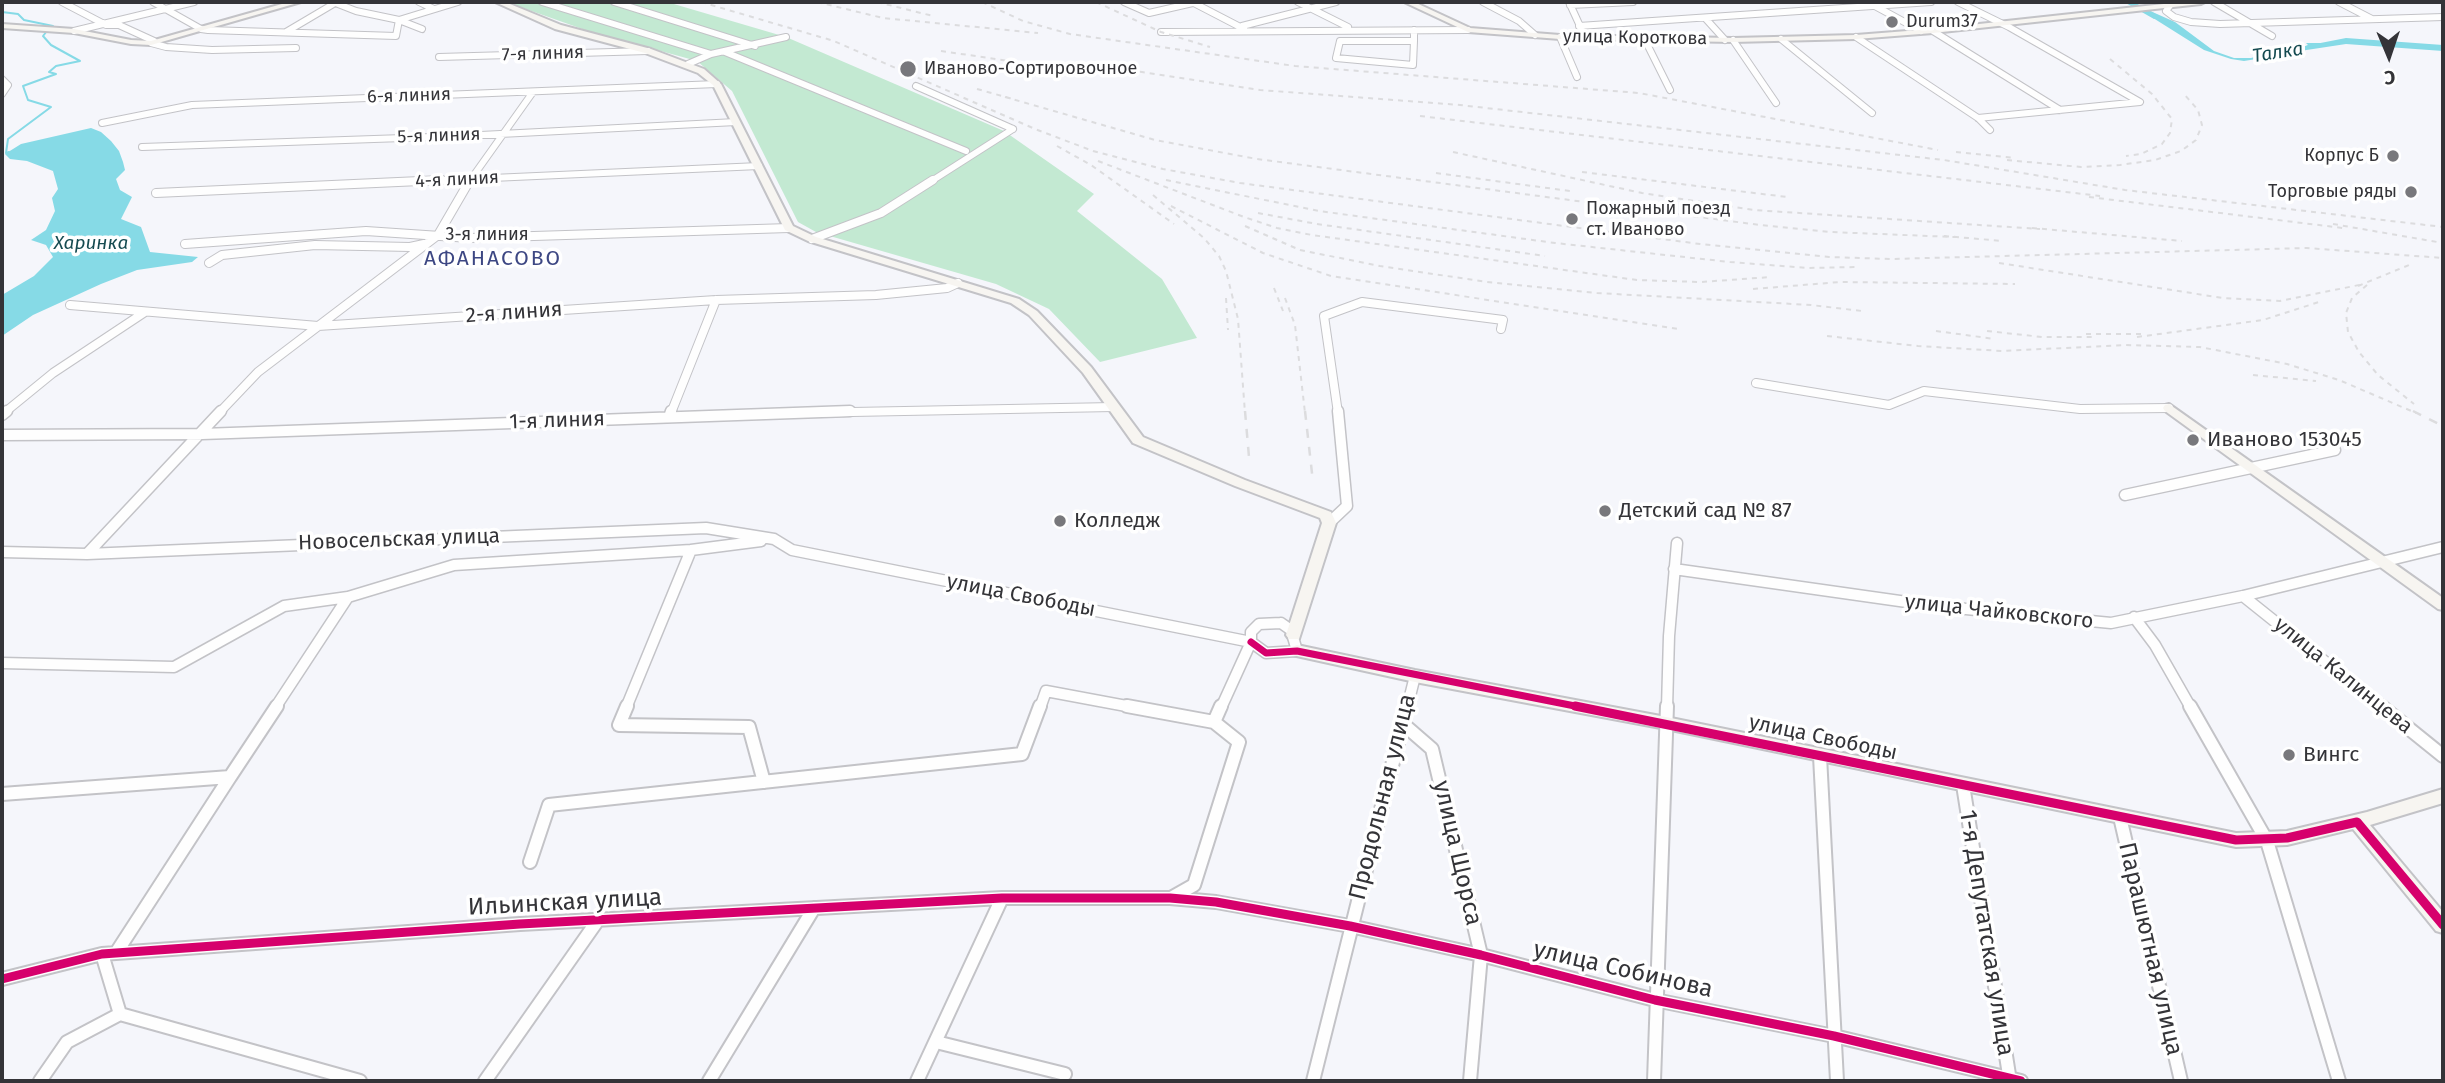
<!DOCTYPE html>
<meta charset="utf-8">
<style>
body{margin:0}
#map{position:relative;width:2445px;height:1083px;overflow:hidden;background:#f5f6fb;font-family:"Fira Sans",sans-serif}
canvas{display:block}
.frame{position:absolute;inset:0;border:4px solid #343438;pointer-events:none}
.north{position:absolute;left:2354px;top:21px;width:70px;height:70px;-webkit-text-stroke:5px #fff;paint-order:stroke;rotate:178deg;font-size:19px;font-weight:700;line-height:28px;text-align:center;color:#343438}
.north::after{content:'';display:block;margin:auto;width:24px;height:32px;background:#343438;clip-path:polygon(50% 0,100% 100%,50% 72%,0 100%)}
</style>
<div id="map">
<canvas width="2445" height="1083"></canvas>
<div class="frame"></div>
<div class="north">С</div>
</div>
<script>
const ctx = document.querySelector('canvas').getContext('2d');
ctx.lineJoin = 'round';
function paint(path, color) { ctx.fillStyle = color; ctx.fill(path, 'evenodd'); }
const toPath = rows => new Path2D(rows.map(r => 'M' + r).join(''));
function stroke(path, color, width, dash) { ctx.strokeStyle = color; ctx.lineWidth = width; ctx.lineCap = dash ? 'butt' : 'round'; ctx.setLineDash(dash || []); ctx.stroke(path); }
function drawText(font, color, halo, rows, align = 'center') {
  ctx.font = font + ' "Fira Sans",sans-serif'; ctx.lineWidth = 7; ctx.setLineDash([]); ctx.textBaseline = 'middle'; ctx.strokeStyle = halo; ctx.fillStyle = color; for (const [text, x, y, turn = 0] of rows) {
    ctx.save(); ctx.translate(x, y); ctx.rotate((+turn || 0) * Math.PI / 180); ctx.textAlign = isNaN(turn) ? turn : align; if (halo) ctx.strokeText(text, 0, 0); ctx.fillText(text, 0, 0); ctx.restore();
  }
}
paint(toPath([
 [667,2,786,37,1004,131,1094,194,1077,211,1162,279,1197,338,1100,362,1049,309,996,284,816,232,798,222,732,91,697,61,588,31,509,3]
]), '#c3e9d2');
paint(toPath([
 [2148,10,2175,22,2214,51,2234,58,2251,58,2280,50,2301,48,2308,45,2306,43,2321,43,2316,47,2269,57,2244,61,2231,59,2204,50,2142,11],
 [91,128,101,132,111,141,119,151,123,162,125,170,116,179,120,190,132,197,121,219,141,227,150,252,198,257,192,262,137,270,101,284,33,315,2,336,2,295,34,276,53,257,46,245,31,240,46,230,55,211,52,198,58,189,53,171,27,161,10,159,5,154,21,144]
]), '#86dae6');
stroke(toPath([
 [2,12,18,14,24,20,53,26,51,28],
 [9,152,6,153,8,139,51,107,28,100,23,86,56,74,49,72,56,66,80,61,51,45,43,36,47,31]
]), '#86dae6', 2);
paint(toPath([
 [2124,2,2134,2,2161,17,2154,19,2124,2],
 [2346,38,2443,45,2443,51,2346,44,2300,51,2295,48,2346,38]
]), '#86dae6');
const streetFar3 = toPath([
 [62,2,106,25,119,25,154,41],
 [153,2,201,29,208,30,396,36,399,20,356,11,333,2],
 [419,2,434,9],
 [542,2,711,54],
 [614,2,755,46],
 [1124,2,1149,13,1197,2],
 [1192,2,1244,29],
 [1298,2,1348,27],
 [1483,2,1519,21,1535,35],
 [1569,2,1585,37],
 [1958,2,2009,27,2140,102,1978,118],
 [2214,2,2272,36],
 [2339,2,2372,19],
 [2171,4,2166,11,2174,17,2191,22,2220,24,2443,17],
 [1570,5,1633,2],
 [1875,6,1921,31],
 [1706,19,1725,40],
 [399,20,458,2],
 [399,20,422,29],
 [1242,26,1336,2],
 [1579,26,1931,2],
 [1414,30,1414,41],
 [74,31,194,2],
 [1933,31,2060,110],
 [286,32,335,3],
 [1161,32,1468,30],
 [1560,37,1577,77],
 [1856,37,1978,118,1990,130],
 [1644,38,1670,90],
 [1781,39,1872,113],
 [1733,40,1776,103],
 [1340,41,1414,41,1413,65,1336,58,1340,41],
 [151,43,166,47,212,50,296,48],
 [725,52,966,151],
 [439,57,648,51],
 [688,64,711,54,786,37],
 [2,79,8,85,2,94],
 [916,86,1013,129],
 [102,123,192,105,717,84],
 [142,147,461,136,736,122],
 [403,182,759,166],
 [469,182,533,92],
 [930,182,1013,129]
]);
const streetFar2 = toPath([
 [156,193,442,180],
 [812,239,881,213,933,180],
 [185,244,366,231,470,238,789,228],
 [209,263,222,255,315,245,410,247,424,244],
 [70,305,318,326,716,300,876,295,947,288,958,283],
 [1756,383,1889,405,1924,391,2080,409,2169,408],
 [4,413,53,373,145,312],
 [219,413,258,372,438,235,470,180],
 [671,413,716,300],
 [800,413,1113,407],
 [1338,413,1324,316,1362,302,1503,320,1501,329]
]);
const streetFar1 = toPath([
 [2,415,7,411],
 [669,417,671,411],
 [2,435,202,434,850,411],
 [2125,495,2335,450],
 [1329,523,1347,506,1338,411],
 [2,552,87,554,706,528,774,539,792,550,1251,642],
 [87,554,221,411],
 [1674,569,1935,606,2111,623,2243,596,2443,547],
 [2243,596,2383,708],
 [2134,617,2155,645,2191,708],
 [1281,623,1291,630,1297,651,1266,653,1251,642,1251,632,1259,624,1281,623],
 [2,663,174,667,284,606,348,597],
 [275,708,348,597,454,565,691,550],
 [626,708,691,550,761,541],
 [1040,708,1046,691,1137,708],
 [1221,708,1251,642],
 [1407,708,1415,676],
 [1667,708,1669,636,1677,543]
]);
const street = toPath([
 [627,706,619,725,749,727,764,782],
 [1127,706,1214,722],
 [2190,706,2267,841,2339,1081],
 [2381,706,2443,756],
 [1402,723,1432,749,1481,955,1470,1081],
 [1820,756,1837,1081],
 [230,777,277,706],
 [1963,785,2010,1081],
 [2,794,230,777,116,953],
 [2120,817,2181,1081],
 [530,862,549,805,1022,754,1040,706],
 [1171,898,1194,885,1239,742,1214,722,1221,706],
 [102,954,120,1014],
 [2,979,102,954,520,924,1002,898,1170,898,1216,902,1350,926,1481,955,1655,1000,1834,1036,2021,1081],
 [120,1014,360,1081],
 [936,1042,1065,1074],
 [40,1081,67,1042,120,1014],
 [485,1081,598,920],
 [709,1081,814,908],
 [917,1081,1002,898],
 [1313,1081,1407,706],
 [1654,1081,1667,706]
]);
const secondary = toPath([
 [289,2,301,2,151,45,131,44,74,33,2,28,2,24,74,29,131,40,151,41,289,2],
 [495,2,505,2,561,25,651,49,704,69,721,84,793,226,816,237,1019,299,1037,311,1091,367,1143,437,1245,480,1331,512,1336,523,1299,639,1289,639,1286,635,1322,523,1320,518,1235,486,1133,443,1083,373,1029,315,1011,303,808,241,785,230,713,85,698,73,645,53,555,29,495,2],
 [1404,2,1414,2,1470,28,1560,35,1733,38,1856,35,1933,29,2182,2,2205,2,2201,4,1933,33,1856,39,1733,42,1560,39,1468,32,1404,2],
 [2169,404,2443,598,2443,610,2438,609,2165,411,2163,408,2165,405,2169,404],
 [1297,645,1415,670,1666,717,2236,833,2287,831,2367,812,2443,789,2443,803,2370,825,2443,912,2443,933,2436,931,2353,829,2287,845,2236,847,1666,729,1415,682,1292,655,1289,651,1292,647,1297,645]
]);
stroke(streetFar3, '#c3c3c7', 8);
stroke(streetFar2, '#c3c3c7', 10);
stroke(streetFar1, '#c3c3c7', 13);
stroke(street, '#c3c3c7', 16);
stroke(secondary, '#c3c3c7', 4);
stroke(streetFar3, '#fefefe', 6);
stroke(streetFar2, '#fefefe', 8);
stroke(streetFar1, '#fefefe', 10);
stroke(street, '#fefefe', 12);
paint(secondary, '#f7f5f1');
stroke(toPath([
 [701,2,834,41,1035,129,1093,151,1163,169,1240,183,1700,244,1829,257,1891,259,2307,248,2443,258],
 [817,2,883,18,1038,33],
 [877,2,933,16],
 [982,2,1023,21,1070,34,1295,66,1639,93,1938,150],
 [1096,2,1161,32,1210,47],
 [941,51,1030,64,1142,72,1260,90,1460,105,1944,160,2125,190,2443,227],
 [2110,59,2152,94,2172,119,2170,133,2162,144,2141,154,2126,156],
 [977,89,1013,99],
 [1005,97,1155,140,1257,159,1760,225,1830,232,1954,237],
 [1420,116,2100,196],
 [1057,146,1091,165,1174,224],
 [1453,152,1642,193,1754,210,2040,229],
 [1956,152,2015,158],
 [2007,160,2081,167,2120,165,2155,160,2181,151,2196,140,2202,125,2198,110,2184,94],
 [1098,161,1244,217,1277,228,1312,235,1637,280,1701,282,1771,277],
 [1582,172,1787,197],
 [1436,173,1570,191],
 [1166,180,1319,211,1555,243,1730,262,1808,268,1856,267],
 [1153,195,1204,238,1219,256,1226,271,1238,319,1245,413],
 [2089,197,2343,228],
 [1171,206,1263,253,1331,276,1678,329],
 [1258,213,1317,224,1545,256],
 [2333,224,2443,243],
 [1245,226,1300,250,1380,266,1487,282,1597,293,1811,305,1862,311],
 [2032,228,2182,241],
 [1944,236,2003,241],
 [1999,263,2223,298,2280,301,2364,284],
 [2367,285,2352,298,2346,313,2348,332,2359,352,2378,375,2414,404],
 [2358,286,2409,265],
 [1274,288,1283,311],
 [1753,289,1840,282,2015,284],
 [1226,298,1228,330],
 [1285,298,1295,325,1305,413],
 [1936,331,1995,339],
 [1987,331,2042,337,2096,337],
 [2086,334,2145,334],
 [1827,336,1918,346,2002,351,2126,345,2200,347,2287,364,2339,380,2416,413],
 [2137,337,2263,320,2319,302],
 [2253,375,2316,381]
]), '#dcdcde', 2, [5, 5]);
stroke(toPath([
 [1245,411,1249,457],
 [1305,411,1313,482],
 [2413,411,2443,426]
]), '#dcdcde', 2.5, [9, 9]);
stroke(toPath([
 [1251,642,1266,653,1297,651,1585,708]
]), '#d6006c', 7);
stroke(toPath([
 [1575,706,2236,840,2287,838,2357,822,2443,925],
 [2,979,102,954,520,924,1002,898,1170,898,1216,902,1350,926,1481,955,1655,1000,1834,1036,2021,1081]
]), '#d6006c', 9);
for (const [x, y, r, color] of [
 [1892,22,7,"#78787c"],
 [908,69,9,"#78787c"],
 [2393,156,7,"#78787c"],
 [2411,192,7,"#78787c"],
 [1572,219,7,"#78787c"],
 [2193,440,7,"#78787c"],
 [1605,511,7,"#78787c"],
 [1060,521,7,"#78787c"],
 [2289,755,7,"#78787c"]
]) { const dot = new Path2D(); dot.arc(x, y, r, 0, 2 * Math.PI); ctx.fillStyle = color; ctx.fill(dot); stroke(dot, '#fff', 2.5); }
drawText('18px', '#343438', '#fff', [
 ["Durum37",1906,22],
 ["Иваново-Сортировочное",924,69],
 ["Корпус Б",2379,156,"right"],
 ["Торговые ряды",2397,192,"right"],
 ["Пожарный поезд",1586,209],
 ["ст. Иваново",1586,230]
], 'left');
drawText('18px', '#343438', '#fff', [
 ["улица Короткова",1635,38,1],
 ["7-я линия",543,54,-2],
 ["6-я линия",409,96,-2],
 ["5-я линия",439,136,-2],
 ["4-я линия",457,180,-3],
 ["3-я линия",487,235]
]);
drawText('italic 19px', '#164b51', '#fff', [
 ["Талка",2278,53,-9],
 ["Харинка",91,244]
]);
ctx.letterSpacing = '2px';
drawText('21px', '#3d4783', '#fff', [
 ["АФАНАСОВО",493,259]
]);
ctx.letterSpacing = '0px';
drawText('21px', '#343438', '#fff', [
 ["2-я линия",514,313,-4],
 ["1-я линия",557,421,-2],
 ["Новосельская улица",399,540,-2],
 ["улица Свободы",1021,596,11],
 ["улица Чайковского",1999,612,6],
 ["улица Калинцева",2343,676,39],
 ["улица Свободы",1823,738,12]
]);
drawText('21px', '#343438', '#fff', [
 ["Иваново 153045",2207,440],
 ["Детский сад № 87",1619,511],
 ["Колледж",1074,521],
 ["Вингс",2303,755]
], 'left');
drawText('24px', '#343438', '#fff', [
 ["Продольная улица",1383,797,-76],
 ["улица Щорса",1457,853,77],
 ["Ильинская улица",565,903,-3],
 ["1-я Депутатская улица",1986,933,81],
 ["Парашютная улица",2150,949,77],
 ["улица Собинова",1623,970,13]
]);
</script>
